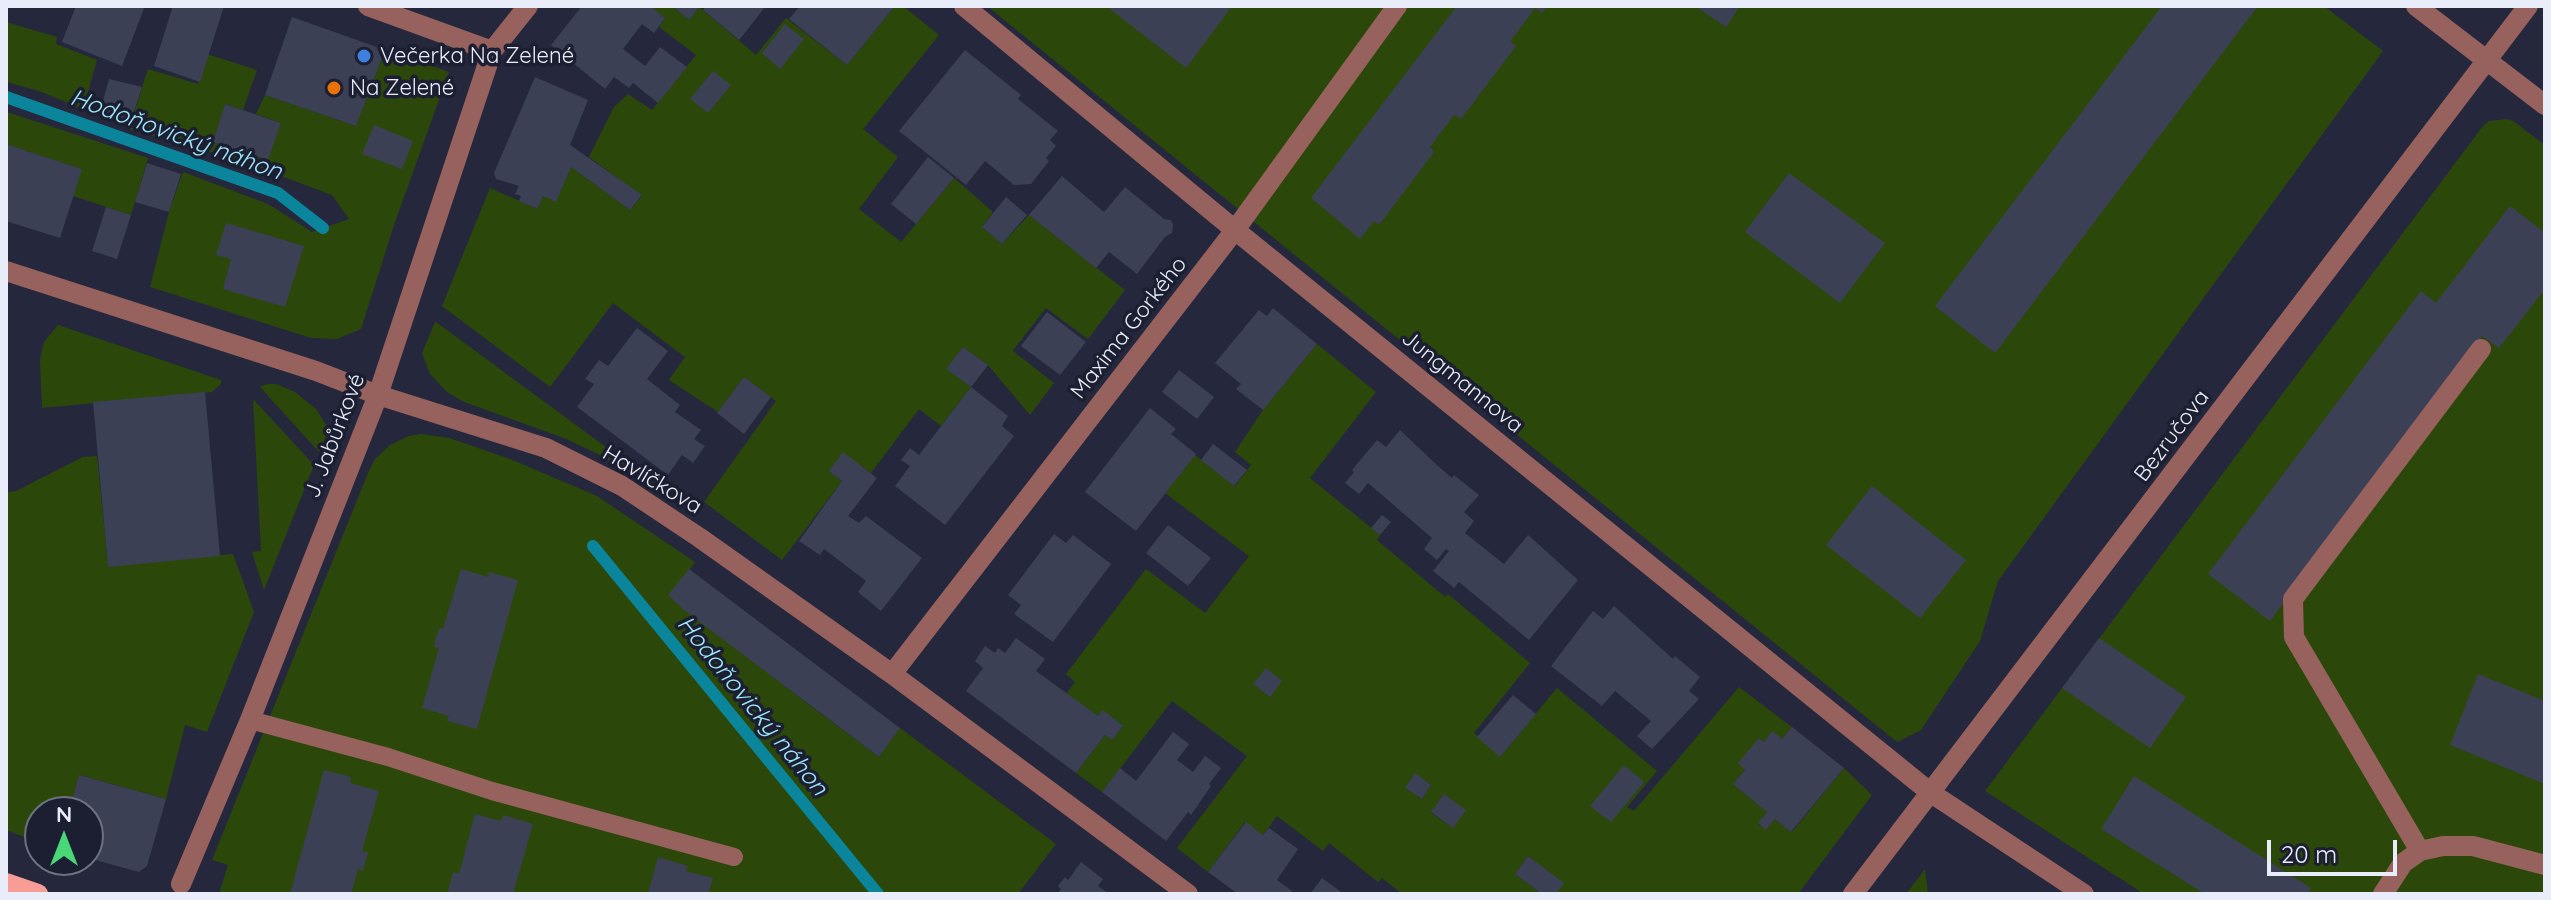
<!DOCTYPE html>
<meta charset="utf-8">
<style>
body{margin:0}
#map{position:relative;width:2551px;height:900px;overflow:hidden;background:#25283c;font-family:Quicksand,sans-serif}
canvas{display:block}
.frame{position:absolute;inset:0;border:8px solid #e9ecf9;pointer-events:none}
.north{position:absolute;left:24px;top:796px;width:80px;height:80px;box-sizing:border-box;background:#1c1f31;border:2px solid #6e7181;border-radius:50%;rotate:0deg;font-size:22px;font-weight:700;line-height:32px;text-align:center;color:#e9ecf9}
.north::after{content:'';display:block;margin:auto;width:28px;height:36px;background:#49d778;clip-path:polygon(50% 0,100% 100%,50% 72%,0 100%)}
.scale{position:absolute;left:2267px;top:840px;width:130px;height:36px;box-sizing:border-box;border:4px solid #e9ecf9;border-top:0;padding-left:10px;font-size:24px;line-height:28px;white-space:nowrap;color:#e9ecf9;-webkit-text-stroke:6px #1c1f31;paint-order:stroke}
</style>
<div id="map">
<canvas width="2551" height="900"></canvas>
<div class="frame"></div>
<div class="north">N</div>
<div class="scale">20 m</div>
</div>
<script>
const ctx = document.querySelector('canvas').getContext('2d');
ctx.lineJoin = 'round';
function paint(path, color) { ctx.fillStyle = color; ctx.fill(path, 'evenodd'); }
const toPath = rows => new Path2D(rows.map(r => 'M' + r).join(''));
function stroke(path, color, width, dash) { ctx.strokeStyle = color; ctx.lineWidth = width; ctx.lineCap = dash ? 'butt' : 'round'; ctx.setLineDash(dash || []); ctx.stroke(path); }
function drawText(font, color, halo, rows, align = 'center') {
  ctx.font = font + ' Quicksand,sans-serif'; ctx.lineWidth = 7; ctx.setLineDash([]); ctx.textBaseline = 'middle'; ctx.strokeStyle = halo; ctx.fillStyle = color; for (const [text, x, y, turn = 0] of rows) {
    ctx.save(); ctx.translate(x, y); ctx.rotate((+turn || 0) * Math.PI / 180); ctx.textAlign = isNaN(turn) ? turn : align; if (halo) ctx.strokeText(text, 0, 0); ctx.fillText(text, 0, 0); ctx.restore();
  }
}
paint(toPath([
 [656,6,672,6,689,20,699,7,756,55,786,18,847,65,895,6,903,6,939,35,863,129,898,157,859,209,901,242,954,178,993,212,982,227,1002,244,1029,215,1125,290,1088,339,1046,308,1014,349,1013,351,1054,383,1030,415,988,365,963,347,947,369,971,387,941,426,919,409,871,473,843,453,829,471,842,481,782,560,704,502,776,401,744,377,718,412,669,380,685,357,613,303,550,387,442,306,490,188,538,209,543,196,556,201,571,167,630,210,642,196,589,157,614,107,628,94,652,110,696,55,659,27,665,18,654,9],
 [987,6,2324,6,2383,51,1998,581,1980,641,1921,730,1897,742],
 [6,22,57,37,56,44,97,60,83,109,39,91,6,82],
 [385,50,449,72,394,225,361,329,337,339,311,338,150,287,169,212,183,172,268,204,312,232,349,219,332,195,238,160,129,129,148,69,198,84,207,54,257,70,243,110,225,104,213,142,267,160,281,123,256,114,265,95,356,126],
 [6,108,7,112,148,158,131,215,73,196,81,169,6,144],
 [2506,119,2513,121,2545,145,2545,894,2144,894,1985,791,2483,126,2489,121],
 [435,322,436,322,671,495,596,453,564,438,464,402,447,392,430,374,422,353],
 [58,325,221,380,221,384,212,392,42,408,40,360,44,342],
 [1317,344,1376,392,1310,478,1380,535,1377,540,1445,597,1448,594,1530,663,1474,733,1501,756,1557,688,1657,771,1627,807,1634,811,1739,687,1792,727,1782,739,1772,732,1764,742,1759,738,1745,770,1733,784,1767,812,1758,824,1767,829,1775,819,1792,832,1844,768,1872,795,1798,894,1556,894,1563,883,1528,856,1515,874,1542,894,1402,894,1382,878,1378,882,1329,843,1323,851,1277,816,1263,835,1245,822,1208,872,1177,848,1247,756,1172,701,1102,792,1076,773,1105,735,1112,740,1123,726,1103,711,1098,716,1066,694,1075,682,1066,674,1146,569,1205,613,1249,556,1165,493,1195,455,1235,486,1251,465,1235,452,1263,410],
 [1415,774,1431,785,1422,799,1405,788],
 [1444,794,1465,810,1452,827,1431,813],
 [267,384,276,384,295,392,316,409,329,430,319,452,260,387],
 [253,399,314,465,264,590,252,552,261,551],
 [421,434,449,438,510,459,597,496,695,562,669,596,816,710,879,757,900,728,1056,844,1018,894,219,894,228,865,212,860,368,473,375,459,390,445,409,436],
 [97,456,108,566,233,554,254,612,207,732,185,725,166,799,80,775,69,812,40,812,40,843,6,830,6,493,16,491,83,457],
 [1925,869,1928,894,1906,894]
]), '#2b480a');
stroke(toPath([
 [6,97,278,193,323,228],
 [593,546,878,894]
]), '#0a859c', 12);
paint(toPath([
 [76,6,145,6,122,66,62,42],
 [173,6,224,6,200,82,154,66],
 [582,6,656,6,654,9,665,18,654,33,642,24,623,49,645,66,660,47,687,67,658,103,633,83,629,88,614,77,605,89,551,45],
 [672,6,700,6,689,20],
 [706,6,766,6,739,40,703,10],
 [800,6,895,6,847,65,789,19],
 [1106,6,1232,6,1186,68],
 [1457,6,1547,6,1542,13,1535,8,1510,42,1516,46,1461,119,1454,115,1430,147,1434,152,1379,225,1374,221,1360,239,1311,198],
 [1695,6,1740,6,1726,27],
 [2162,6,2258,6,1995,353,1935,306],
 [292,17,385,50,356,126,265,95],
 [785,24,804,39,780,69,762,53],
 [965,50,1021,95,1018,99,1058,131,1050,140,1056,146,1046,158,1049,161,1031,184,1014,185,985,161,966,185,899,131],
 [713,71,731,85,708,113,690,99],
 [535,77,588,100,570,145,642,195,630,210,571,167,556,202,543,196,538,209,519,201,521,196,515,194,519,186,496,179,494,173],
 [109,79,142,87,131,121,100,112],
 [225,104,281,123,268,160,213,142],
 [374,125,413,141,402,169,362,154],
 [6,144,82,169,60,238,6,221],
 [928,157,954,178,916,224,891,204],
 [147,163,181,174,169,212,135,202],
 [1789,173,1885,243,1840,303,1745,232],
 [1062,176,1104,212,1125,187,1164,219,1171,220,1173,225,1172,233,1165,237,1137,274,1109,252,1096,268,1029,215],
 [1006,197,1027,215,1002,244,982,227],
 [2510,206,2545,233,2545,289,2499,348,2482,336,2270,621,2208,574,2421,291,2436,303],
 [106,207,131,215,117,259,92,251],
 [226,223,304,246,285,307,223,289,231,259,216,255],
 [1273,308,1317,344,1263,410,1236,389,1241,384,1215,363,1259,310,1267,316],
 [1047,312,1086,342,1060,375,1021,346],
 [637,328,668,351,647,379,680,405,675,412,701,430,694,439,705,446,693,463,682,455,668,475,577,407,594,384,585,379,599,360,608,366],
 [963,347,988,365,971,387,946,369],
 [1179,370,1214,397,1197,419,1162,392],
 [744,377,771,397,744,434,717,413],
 [971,387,1008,416,1002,426,1014,436,945,525,895,486,910,466,901,460,910,448,919,455],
 [205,392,220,556,108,567,93,402],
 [1150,408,1176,429,1171,434,1196,454,1136,531,1085,492],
 [1400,430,1438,466,1452,478,1454,475,1479,495,1464,512,1474,521,1465,533,1504,564,1528,535,1578,580,1529,640,1459,582,1454,588,1433,571,1449,551,1446,549,1437,560,1424,549,1432,538,1368,483,1359,494,1345,483,1354,472,1352,470,1377,440,1386,447],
 [1213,444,1247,470,1234,486,1201,460],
 [843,452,877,478,848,516,859,523,866,516,922,558,881,611,858,592,866,581,824,549,820,555,799,541,842,481,829,471],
 [1872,486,1966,560,1920,618,1826,545],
 [1382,515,1391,522,1380,535,1371,528],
 [1168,525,1211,558,1188,586,1146,553],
 [1054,534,1066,543,1073,535,1111,564,1053,642,1014,614,1021,605,1008,595],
 [461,569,488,577,489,572,518,580,477,729,447,721,449,716,422,708,439,648,434,647,436,638,439,628,443,629],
 [689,569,900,728,879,757,684,610,668,595],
 [1614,606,1673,659,1675,656,1700,677,1689,691,1699,699,1652,749,1637,736,1651,721,1615,691,1602,706,1551,666,1593,611,1603,619],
 [1016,638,1045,659,1036,671,1098,716,1103,710,1123,726,1112,740,1105,735,1076,773,966,691,983,668,975,661,985,646,995,653,998,648,1005,653],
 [2099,638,2186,697,2150,748,2062,688],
 [1266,668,1282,681,1270,697,1253,684],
 [2478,674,2545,701,2545,784,2450,745],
 [1513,695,1536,714,1500,757,1477,737],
 [1792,727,1844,768,1791,832,1775,819,1766,830,1758,823,1767,812,1733,784,1745,770,1738,763,1759,738,1764,742,1772,731,1782,739],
 [1173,732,1189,744,1177,760,1193,772,1205,756,1221,768,1209,784,1211,786,1191,815,1188,812,1166,841,1102,792,1120,768,1136,781],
 [1624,765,1644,782,1611,822,1590,806],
 [324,770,351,777,350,783,379,791,362,851,368,852,363,871,358,869,351,894,290,894],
 [1415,773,1431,785,1422,799,1405,788],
 [79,775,166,799,147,866,139,872,88,858,88,812,69,812],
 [2134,776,2311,888,2307,894,2205,894,2101,829],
 [1444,794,1466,810,1453,828,1431,812],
 [475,814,501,821,503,815,533,824,513,894,453,894,448,891,453,872,459,874],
 [1246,822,1263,835,1269,828,1298,849,1277,880,1292,891,1289,894,1238,894,1208,872],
 [1528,856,1564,883,1556,894,1542,894,1515,874],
 [658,857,688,866,686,871,713,878,708,894,648,894],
 [1081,862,1103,879,1098,886,1109,894,1057,894,1061,889,1058,886,1065,877,1068,880],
 [1322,878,1344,894,1310,894]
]), '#3c4054');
stroke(toPath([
 [250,720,388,757,492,791,734,857]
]), '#97615d', 18);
stroke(toPath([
 [368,6,492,51],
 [964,6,1235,230,1931,793,2084,894],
 [2416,6,2545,105],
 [6,271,316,371,378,395,546,448,622,486,700,538,892,674,1188,894],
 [892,674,1235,230,1397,6],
 [2420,851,2294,637,2293,599,2481,349],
 [181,884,250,720,378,395,492,51,528,6],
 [1853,894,2528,6],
 [2383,894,2403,863,2420,851,2443,846,2473,846,2545,865]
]), '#97615d', 20);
stroke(toPath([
 [6,883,38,894]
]), '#f79d96', 20);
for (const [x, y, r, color] of [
 [364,56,8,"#3f7fe0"],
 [334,88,8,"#e8710a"]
]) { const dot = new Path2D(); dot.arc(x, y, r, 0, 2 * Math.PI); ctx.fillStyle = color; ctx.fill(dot); stroke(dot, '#1c1f31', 3); }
drawText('22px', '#e9ecf9', '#1c1f31', [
 ["Večerka Na Zelené",380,56],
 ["Na Zelené",350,88]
], 'left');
drawText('22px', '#e9ecf9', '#1c1f31', [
 ["Maxima Gorkého",1129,328,-52],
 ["Jungmannova",1462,382,39],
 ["J. Jabůrkové",335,436,-69],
 ["Bezručova",2172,436,-53],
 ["Havlíčkova",652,480,31]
]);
drawText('italic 24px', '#9de6fa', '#1c1f31', [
 ["Hodoňovický náhon",176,135,20],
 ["Hodoňovický náhon",752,706,51]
]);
</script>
